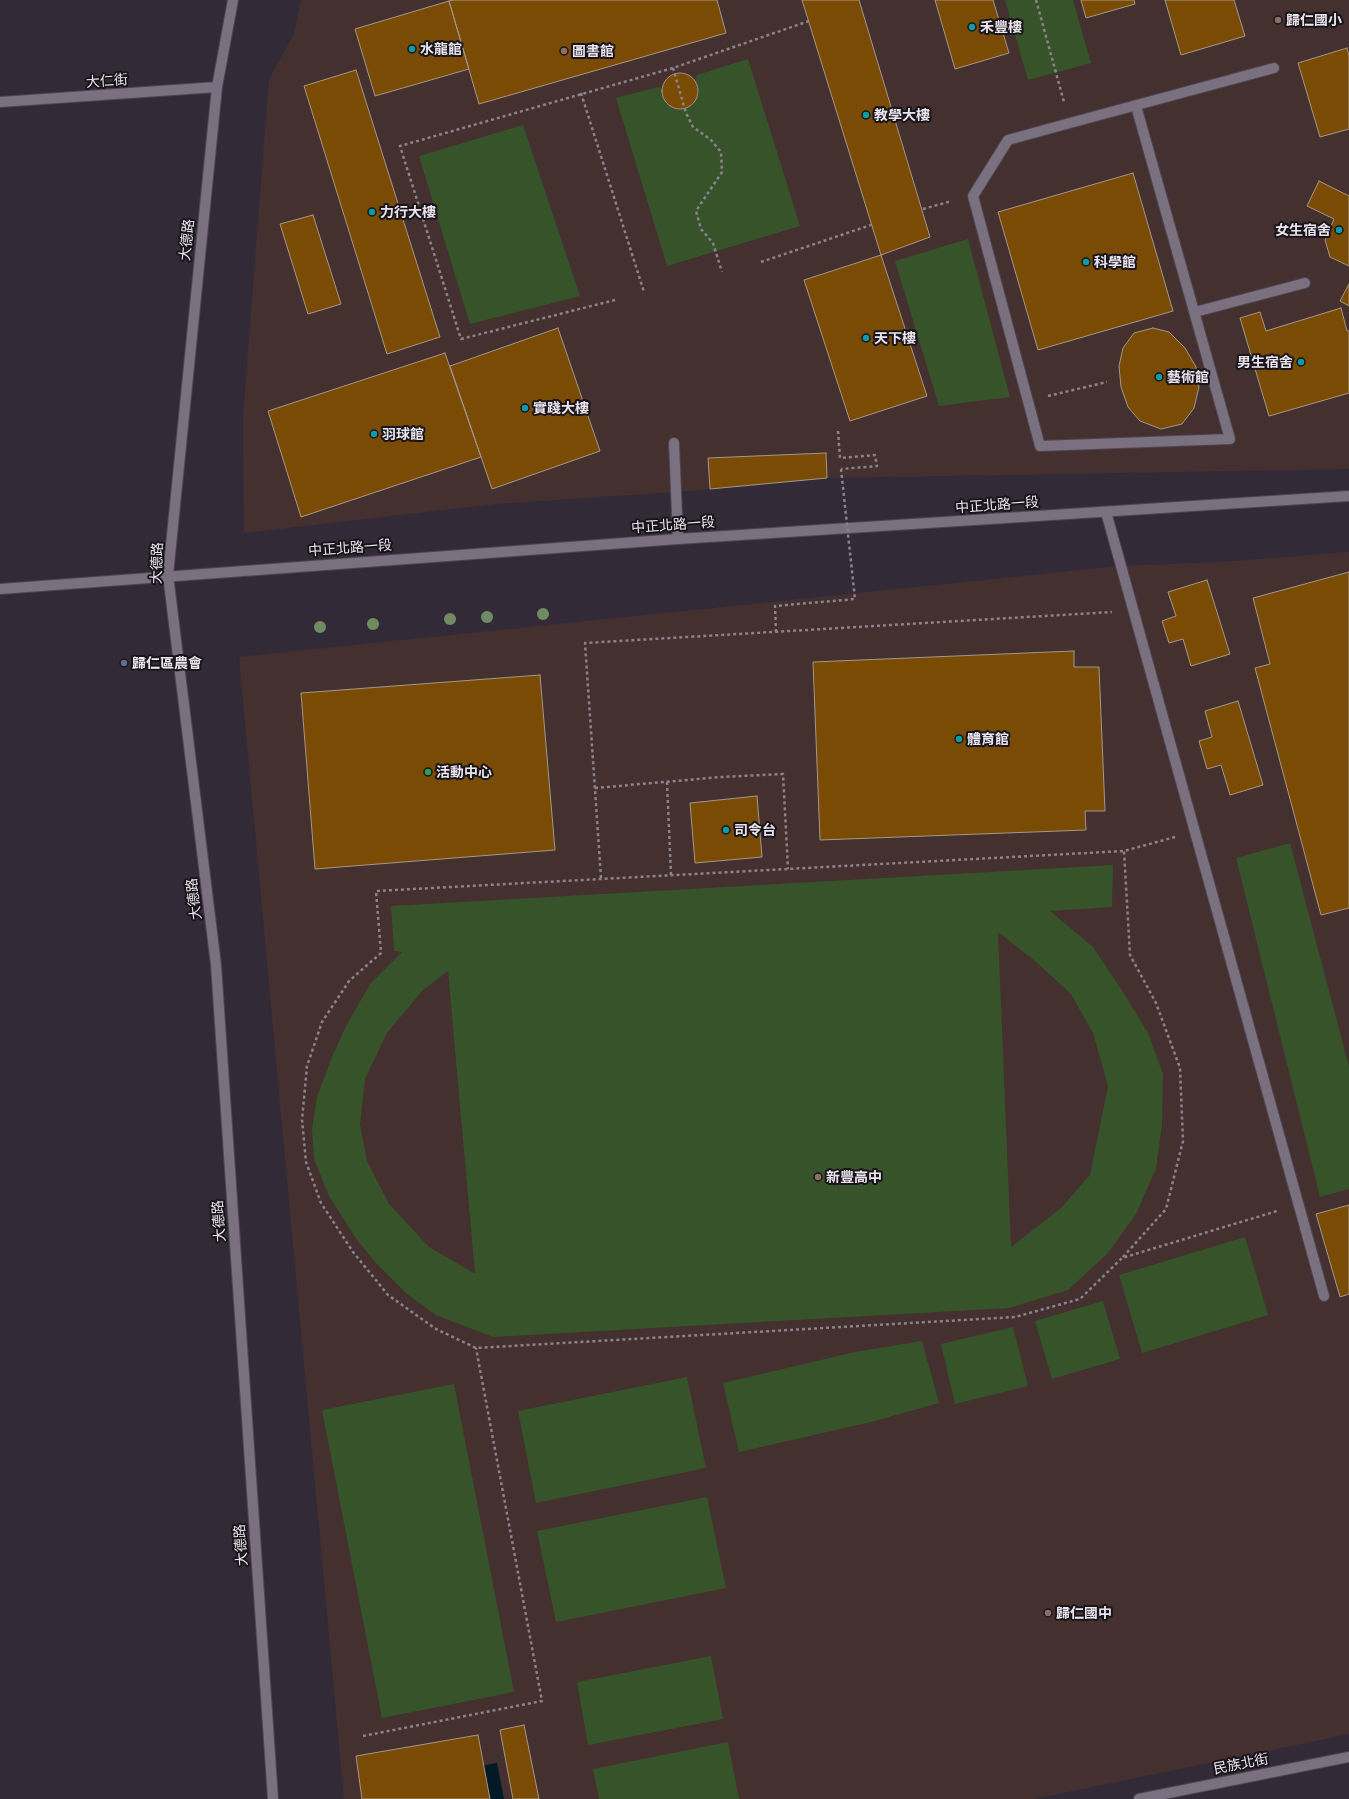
<!DOCTYPE html>
<meta charset="utf-8">
<style>
body{margin:0}
canvas{display:block;background:#332a37}
</style>
<canvas width="1349" height="1799"></canvas>
<script>
const ctx = document.querySelector('canvas').getContext('2d');
ctx.lineJoin = 'round';
function paint(path, color) { ctx.fillStyle = color; ctx.fill(path, 'evenodd'); }
const toPath = rows => new Path2D(rows.map(r => 'M' + r).join(''));
function stroke(path, color, width, dash) { ctx.strokeStyle = color; ctx.lineWidth = width; ctx.lineCap = dash ? 'butt' : 'round'; ctx.setLineDash(dash || []); ctx.stroke(path); }
function drawText(font, color, halo, rows, align = 'center') {
  ctx.font = font + ' Lato,"Noto Sans TC",sans-serif'; ctx.lineWidth = 4; ctx.setLineDash([]); ctx.textBaseline = 'middle'; ctx.strokeStyle = halo; ctx.fillStyle = color; for (const [text, x, y, turn = 0] of rows) {
    ctx.save(); ctx.translate(x, y); ctx.rotate((+turn || 0) * Math.PI / 180); ctx.textAlign = isNaN(turn) ? turn : align; if (halo) ctx.strokeText(text, 0, 0); ctx.fillText(text, 0, 0); ctx.restore();
  }
}
paint(toPath([
 [301,0,1349,0,1349,469,827,478,676,492,495,504,244,533,243,417,269,79,294,34],
 [1349,552,1349,1734,1034,1799,344,1799,239,657,1120,566,1222,562]
]), '#44302f');
paint(toPath([
 [1005,0,1073,0,1091,63,1028,80],
 [748,59,800,226,667,266,616,98,658,87,662,89,666,103,678,110,692,106,699,93,695,79,697,75],
 [523,125,580,296,470,324,419,156],
 [968,239,1010,397,939,406,895,261],
 [1290,843,1349,1067,1349,1189,1320,1197,1236,858],
 [1113,865,1112,907,1050,911,1093,947,1125,995,1148,1033,1163,1074,1162,1125,1156,1168,1136,1214,1108,1253,1068,1290,1009,1308,493,1337,436,1315,407,1294,375,1262,355,1237,329,1196,314,1159,312,1129,317,1097,332,1057,345,1028,370,984,402,952,394,951,391,906],
 [998,932,1035,961,1071,994,1093,1033,1108,1086,1090,1175,1061,1208,1011,1247],
 [448,971,475,1273,474,1273,429,1247,389,1204,367,1161,360,1125,365,1079,387,1033,422,991],
 [1245,1237,1268,1315,1142,1353,1119,1275],
 [1103,1301,1120,1359,1052,1379,1035,1321],
 [1013,1327,1028,1386,955,1404,941,1344],
 [922,1341,939,1403,871,1422,739,1452,723,1383,855,1352],
 [687,1377,706,1468,536,1503,518,1411],
 [454,1384,514,1692,382,1718,322,1410],
 [707,1497,726,1588,556,1622,537,1531],
 [711,1656,723,1719,588,1745,577,1682],
 [728,1742,739,1799,599,1799,593,1769]
]), '#375329');
paint(toPath([
 [497,1763,504,1799,375,1799,372,1786]
]), '#021926');
const building = toPath([
 [454,0,717,0,726,33,479,104,449,1,454,0],
 [802,0,859,0,930,237,881,255,802,0],
 [935,0,993,0,1009,53,955,69,935,0],
 [1081,0,1134,0,1135,4,1086,18,1081,0],
 [1165,0,1234,0,1245,36,1181,55,1165,0],
 [449,1,469,69,375,96,355,29,449,1],
 [1347,48,1349,56,1349,129,1320,137,1298,63,1347,48],
 [356,70,440,337,387,354,304,86,356,70],
 '662 91a18 18 0 1 1 36 0a18 18 0 1 1-36 0Z',
 [1133,173,1173,311,1038,350,998,212,1133,173],
 [1319,181,1349,196,1349,266,1330,257,1325,240,1334,219,1307,206,1319,181],
 [313,215,341,304,308,314,280,224,313,215],
 [881,255,927,396,850,421,804,280,881,255],
 [1349,284,1349,306,1340,301,1349,284],
 [1341,308,1347,331,1349,331,1349,393,1269,416,1240,318,1260,312,1266,331,1341,308],
 [558,328,600,451,492,489,450,366,558,328],
 [1153,328,1169,332,1185,348,1196,367,1199,387,1194,408,1182,424,1161,429,1140,421,1128,407,1121,387,1119,366,1123,348,1134,333,1153,328],
 [445,353,481,457,301,517,268,411,445,353],
 [826,453,827,478,710,489,708,458,826,453],
 [1349,572,1349,908,1321,915,1255,668,1270,664,1253,598,1349,572],
 [1207,580,1230,654,1191,666,1183,639,1169,643,1162,621,1176,616,1168,592,1207,580],
 [1074,651,1074,667,1099,667,1105,811,1085,811,1086,830,820,840,813,662,1074,651],
 [540,675,555,850,315,869,301,693,540,675],
 [1238,701,1263,785,1230,795,1221,765,1207,769,1199,741,1212,737,1205,711,1238,701],
 [757,796,762,857,695,863,690,803,757,796],
 [1349,1205,1349,1294,1340,1297,1316,1214,1349,1205],
 [524,1725,539,1799,513,1799,500,1730,524,1725],
 [478,1735,490,1799,362,1799,356,1756,478,1735]
]);
paint(building, '#7a4b04');
stroke(building, '#a4978a', 1);
const service = toPath([
 [1136,106,1230,439,1040,446,973,196,1008,140,1070,123,1274,68],
 [1195,312,1305,283],
 [674,443,678,539],
 [1106,512,1324,1296]
]);
const minor = toPath([
 [233,0,217,87,168,575,216,965,273,1799],
 [0,102,217,87],
 [1139,1799,1349,1757]
]);
const tertiary = toPath([
 [0,589,678,539,1349,496]
]);
stroke(service, '#4c4550', 12);
stroke(minor, '#4c4550', 12);
stroke(tertiary, '#4c4550', 12);
stroke(toPath([
 [1036,0,1064,102],
 [673,68,686,113,693,127,711,140,721,152,722,172,696,211,701,229,713,243,722,272],
 [581,93,644,292],
 [923,209,952,201],
 [761,262,871,225],
 [615,300,461,339,400,146,673,68,809,21],
 [1048,396,1107,382],
 [838,431,840,458,875,455,877,466,841,469],
 [776,632,775,606,855,599],
 [667,782,671,875],
 [595,788,721,777,783,774,788,869],
 [1175,837,1124,851,376,891,381,953,349,981,322,1022,307,1066,302,1120,306,1162,321,1203,353,1252,388,1295,436,1329,476,1348,1015,1317,1080,1299,1122,1258,1277,1211],
 [601,878,585,643,1112,612],
 [1123,1257,1166,1209,1183,1141,1180,1068,1156,1003,1130,955,1124,851],
 [363,1736,542,1701,476,1348]
]), '#8a838e', 2.5, [3, 3]);
stroke(service, '#7a707f', 10);
stroke(minor, '#7a707f', 10);
stroke(tertiary, '#7a707f', 10);
stroke(toPath([
 [841,469,855,599]
]), '#8a838e', 2.5, [3, 3]);
ctx.fillStyle = '#708b62';
for (const [x, y] of [
 [543,614],
 [487,617],
 [450,619],
 [373,624],
 [320,627]
]) { ctx.beginPath(); ctx.arc(x, y, 6, 0, 2 * Math.PI); ctx.fill(); }
for (const [x, y, r, color] of [
 [1278,20,4,"#8d6e63"],
 [972,27,4,"#0f9aa8"],
 [412,49,4,"#0f9aa8"],
 [564,51,4,"#8d6e63"],
 [866,115,4,"#0f9aa8"],
 [372,212,4,"#0f9aa8"],
 [1339,230,4,"#0f9aa8"],
 [1086,262,4,"#0f9aa8"],
 [866,338,4,"#0f9aa8"],
 [1301,362,4,"#0f9aa8"],
 [1159,377,4,"#0f9aa8"],
 [525,408,4,"#0f9aa8"],
 [374,434,4,"#0f9aa8"],
 [124,663,4,"#5c6f8a"],
 [959,739,4,"#0f9aa8"],
 [428,772,4,"#2e9e5b"],
 [726,830,4,"#0f9aa8"],
 [818,1177,4,"#8d6e63"],
 [1048,1613,4,"#8d6e63"]
]) { const dot = new Path2D(); dot.arc(x, y, r, 0, 2 * Math.PI); ctx.fillStyle = color; ctx.fill(dot); stroke(dot, '#18151a', 1.5); }
drawText('bold 14px', '#eae5ed', '#18151a', [
 ["歸仁國小",1286,20],
 ["禾豐樓",980,27],
 ["水龍館",420,49],
 ["圖書館",572,51],
 ["教學大樓",874,115],
 ["力行大樓",380,212],
 ["女生宿舍",1331,230,"right"],
 ["科學館",1094,262],
 ["天下樓",874,338],
 ["男生宿舍",1293,362,"right"],
 ["藝術館",1167,377],
 ["實踐大樓",533,408],
 ["羽球館",382,434],
 ["歸仁區農會",132,663],
 ["體育館",967,739],
 ["活動中心",436,772],
 ["司令台",734,830],
 ["新豐高中",826,1177],
 ["歸仁國中",1056,1613]
], 'left');
drawText('14px', '#eae5ed', '#18151a', [
 ["大仁街",107,81,-4],
 ["大德路",187,240,-84],
 ["中正北路一段",997,505,-4],
 ["中正北路一段",673,525,-4],
 ["中正北路一段",350,548,-4],
 ["大德路",157,563,-88],
 ["大德路",194,899,-97],
 ["大德路",219,1221,-94],
 ["大德路",241,1545,-94],
 ["民族北街",1241,1764,-11]
]);
</script>
